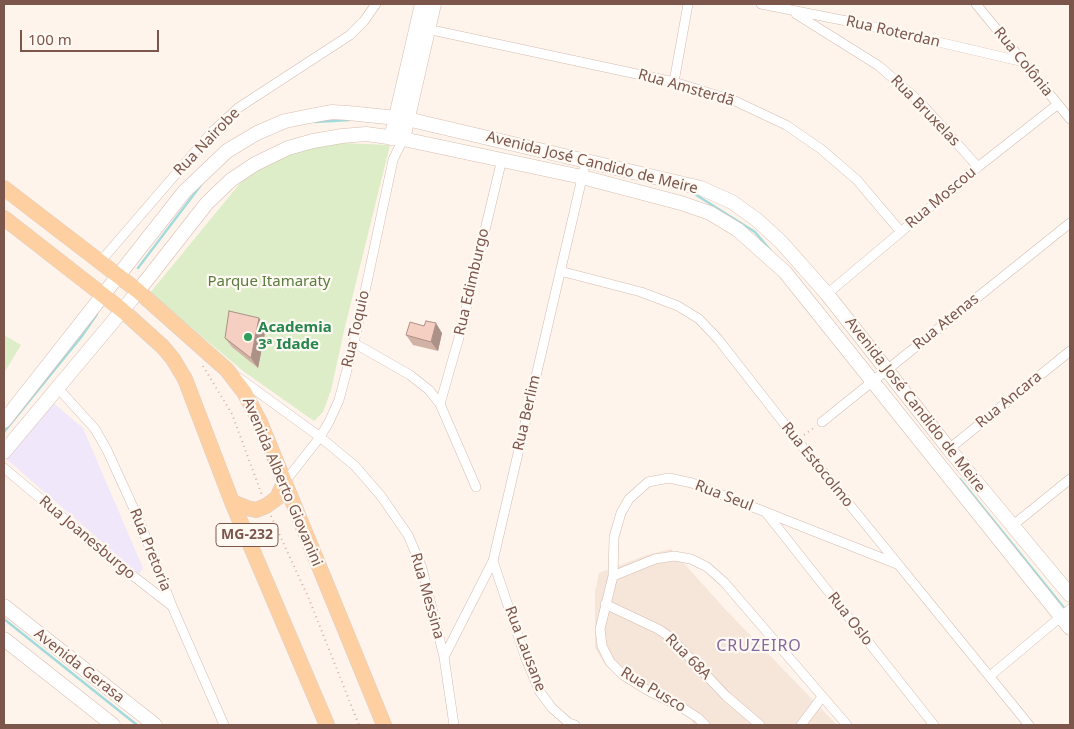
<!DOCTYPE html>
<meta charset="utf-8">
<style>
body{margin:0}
#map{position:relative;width:1074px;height:729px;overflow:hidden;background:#fef4eb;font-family:"Noto Sans",sans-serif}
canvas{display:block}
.frame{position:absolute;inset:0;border:5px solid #7c564b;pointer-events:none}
.scale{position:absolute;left:20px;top:30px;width:139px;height:22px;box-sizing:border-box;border:2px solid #7c564b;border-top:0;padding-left:6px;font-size:15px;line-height:18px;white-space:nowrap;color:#7c564b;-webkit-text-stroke:4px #fff9f3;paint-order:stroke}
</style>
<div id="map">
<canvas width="1074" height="729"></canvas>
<div class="frame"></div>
<div class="scale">100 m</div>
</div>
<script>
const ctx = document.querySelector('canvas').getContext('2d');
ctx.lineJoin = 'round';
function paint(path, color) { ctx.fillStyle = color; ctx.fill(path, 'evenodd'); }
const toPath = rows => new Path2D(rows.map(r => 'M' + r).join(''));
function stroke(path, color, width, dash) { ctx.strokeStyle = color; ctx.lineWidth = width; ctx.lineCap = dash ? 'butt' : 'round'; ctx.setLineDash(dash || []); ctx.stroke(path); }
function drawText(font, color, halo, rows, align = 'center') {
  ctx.font = font + ' "Noto Sans",sans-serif'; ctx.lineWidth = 4.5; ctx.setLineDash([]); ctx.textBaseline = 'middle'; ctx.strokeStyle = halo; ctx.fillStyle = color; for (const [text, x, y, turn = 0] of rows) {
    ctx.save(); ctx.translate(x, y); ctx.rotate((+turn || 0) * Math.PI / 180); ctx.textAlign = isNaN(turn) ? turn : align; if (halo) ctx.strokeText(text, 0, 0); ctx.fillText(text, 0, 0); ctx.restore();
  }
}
paint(toPath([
 [671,549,725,609,837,725,694,725,690,717,606,666,595,648,595,592,599,573,647,555]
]), '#f6e5d9');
paint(toPath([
 [50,400,83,428,143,568,139,574,4,457]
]), '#f1e7fb');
paint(toPath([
 [342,143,390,145,344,331,331,390,323,412,314,421,243,371,150,293,246,176,300,149],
 [4,335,21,345,4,373]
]), '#dcedc7');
stroke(toPath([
 [315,122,349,120],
 [693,193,755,232,772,252],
 [138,268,201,185],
 [4,432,82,336,97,314],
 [960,479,1065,609],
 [4,619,137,725]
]), '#a3dbdc', 2.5);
const street = toPath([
 [761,4,857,23,1024,62],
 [976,4,1070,119],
 [796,14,879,66,920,102,978,167],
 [427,29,674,82,735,101,786,125,821,149,857,180,901,232],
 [674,82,688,4],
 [100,262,212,132,238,108,350,35,364,21,376,4],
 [560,271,641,292,678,306,699,319,718,339,797,440,1029,725],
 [827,294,978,167,1058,104],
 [354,343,410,375,429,390,440,404,476,487],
 [239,378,320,437,355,466,381,496,408,535,422,568,444,657,454,725],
 [57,387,95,429,107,450,139,520,172,606,224,725],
 [440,404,460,334,502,159],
 [822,422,1070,223],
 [949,449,1070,351],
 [4,468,132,575,172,606],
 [284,483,320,437,329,422,339,400,354,343,393,160,403,139],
 [767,514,934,725],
 [1012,526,1070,479],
 [493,561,526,659,540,692,552,708,569,723,575,725],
 [613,576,614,537,621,513,629,499,648,482,669,478,692,483,897,564],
 [605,604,658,629,670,637,726,696,760,725],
 [444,657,493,561,586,161],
 [990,676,1070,609],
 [705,725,698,718,681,707,647,690,623,675,610,662,602,646,600,629,613,576,655,559,674,556,691,559,707,567,724,582,847,725],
 [801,725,822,697]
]);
const secondary = toPath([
 [391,138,422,4],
 [403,139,434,4],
 [4,421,184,192,227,151,257,133,285,121,310,116,332,112,348,113,407,119,701,188,732,202,757,220,781,242,827,294,949,449,1070,595],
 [4,452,131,300,207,203,231,180,255,164,288,148,313,141,342,136,366,134,403,139,582,177,681,203,710,213,738,230,785,272,1070,628],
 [4,606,155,725],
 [4,639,113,725]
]);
const primary = toPath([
 [4,188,138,291,227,370,244,392,260,422,384,725],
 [4,218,122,310,163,347,173,359,185,379,232,502,327,725],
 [232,502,247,508,256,510,266,506,277,498,284,483]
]);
stroke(street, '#d4bcb2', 10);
stroke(secondary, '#d9bdb1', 15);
stroke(primary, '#dad0cd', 16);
stroke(toPath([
 [203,366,232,414,262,495],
 [804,435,815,427],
 [271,516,309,599,359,725]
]), '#dbb1a3', 2, [1, 4]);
stroke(street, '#fff', 9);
stroke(secondary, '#fff', 14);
stroke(primary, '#fecfa1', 15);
paint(toPath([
 [259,318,266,328,258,368,232,347,225,338],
 [442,333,438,351,413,345,406,335]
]), '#d3b2a6');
paint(toPath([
 [259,318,266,328,258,368,251,358],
 [436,323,442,333,438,351,431,342]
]), '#ac9187');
const building = toPath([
 [229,311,259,318,251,358,225,338,229,311],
 [426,321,436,323,431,342,406,335,410,322,424,326,426,321]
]);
paint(building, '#f5cfc1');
stroke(building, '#ac9187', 1);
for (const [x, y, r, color] of [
 [248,337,5,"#2e9e5b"]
]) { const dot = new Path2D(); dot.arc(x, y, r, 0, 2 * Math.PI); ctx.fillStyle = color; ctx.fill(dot); stroke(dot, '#fff9f3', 2); }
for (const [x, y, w] of [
 [247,535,62]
]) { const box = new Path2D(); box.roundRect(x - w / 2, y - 11.5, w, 23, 4); ctx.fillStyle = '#fff9f3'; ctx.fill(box); stroke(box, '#7c564b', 1); }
drawText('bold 14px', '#7c564b', null, [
 ["MG-232",247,535]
]);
drawText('15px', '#7c564b', '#fff9f3', [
 ["Rua Roterdan",893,32,13],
 ["Rua Colônia",1023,62,51],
 ["Rua Amsterdã",686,88,16],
 ["Rua Bruxelas",925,111,46],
 ["Rua Nairobe",207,142,-46],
 ["Avenida José Candido de Meire",592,163,14],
 ["Rua Moscou",941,198,-40],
 ["Rua Edimburgo",472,282,-77],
 ["Rua Atenas",946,322,-39],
 ["Rua Toquio",356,329,-77],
 ["Rua Ancara",1009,400,-39],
 ["Avenida José Candido de Meire",915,405,52],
 ["Rua Berlim",527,413,-77],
 ["Rua Estocolmo",817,465,51],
 ["Avenida Alberto Giovanini",282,482,67],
 ["Rua Seul",724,496,21],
 ["Rua Joanesburgo",87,538,40],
 ["Rua Pretoria",150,550,68],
 ["Rua Messina",427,596,74],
 ["Rua Oslo",850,619,52],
 ["Rua Lausane",525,649,69],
 ["Rua 68A",688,657,45],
 ["Avenida Gerasa",79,666,38],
 ["Rua Pusco",653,690,31]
]);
drawText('15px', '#597c3f', '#fff9f3', [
 ["Parque Itamaraty",269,282]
]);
drawText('bold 15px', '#27864d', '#fff9f3', [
 ["Academia",258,328],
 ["3ª Idade",258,345]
], 'left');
ctx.letterSpacing = '1px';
drawText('16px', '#84689e', '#fff9f3', [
 ["CRUZEIRO",759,646]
]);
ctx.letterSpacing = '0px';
</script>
